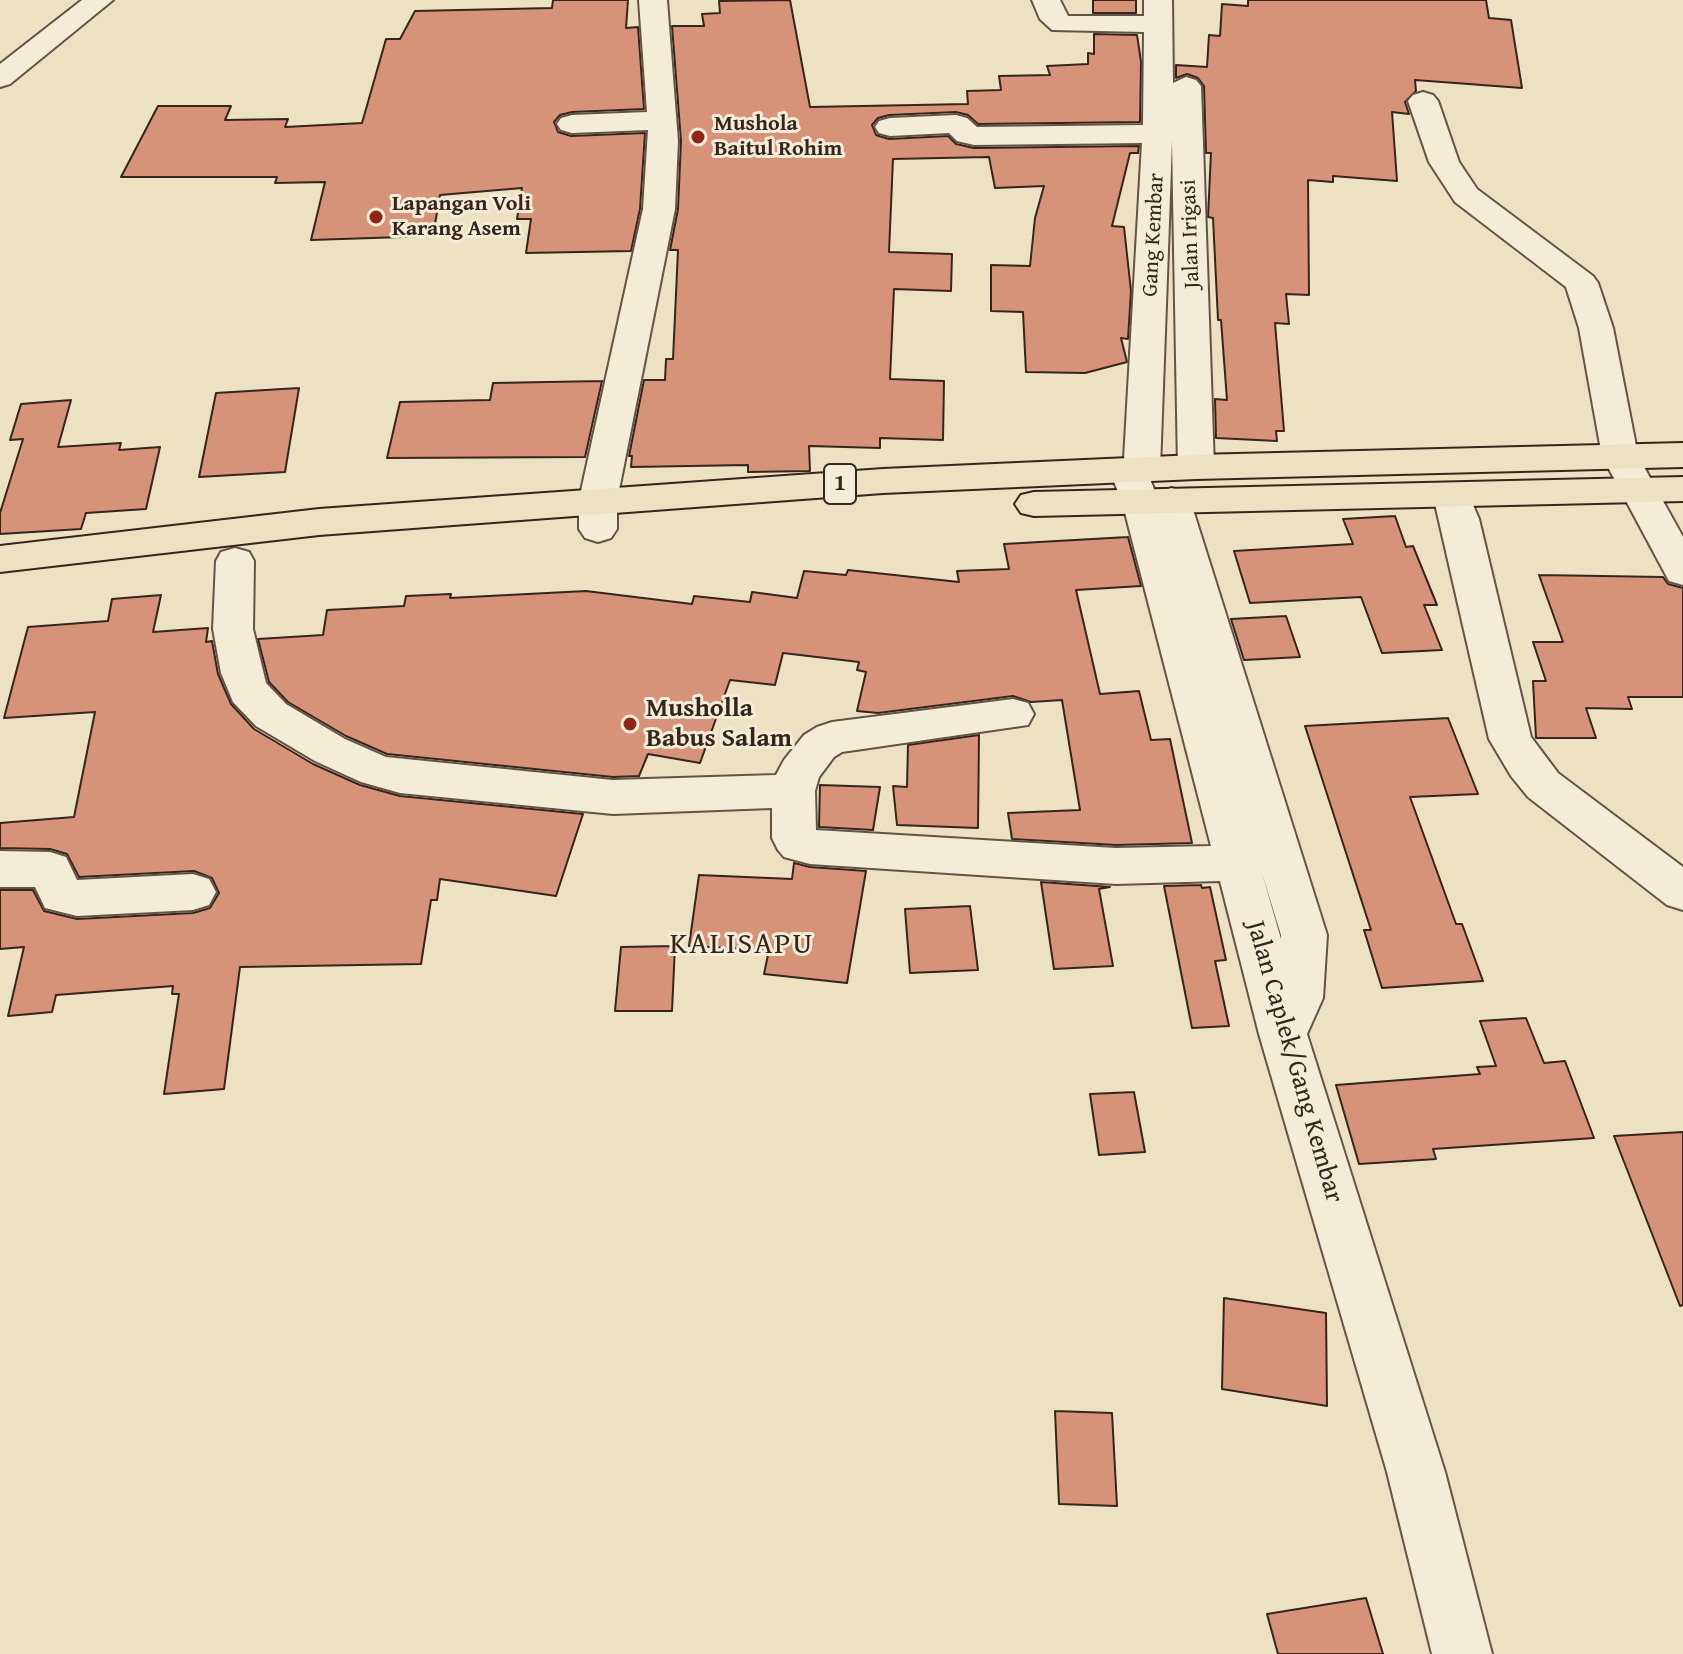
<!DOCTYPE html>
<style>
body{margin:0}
canvas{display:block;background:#ece2c1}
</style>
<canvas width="1683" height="1654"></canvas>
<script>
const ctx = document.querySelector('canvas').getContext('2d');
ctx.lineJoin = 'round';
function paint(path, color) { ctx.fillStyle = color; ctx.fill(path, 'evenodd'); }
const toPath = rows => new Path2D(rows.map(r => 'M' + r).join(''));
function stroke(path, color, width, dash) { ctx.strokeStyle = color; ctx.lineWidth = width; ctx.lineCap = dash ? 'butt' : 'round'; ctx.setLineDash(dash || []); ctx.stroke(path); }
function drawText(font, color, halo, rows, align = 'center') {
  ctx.font = font + ' "Gentium Book Plus",serif'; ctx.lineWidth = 6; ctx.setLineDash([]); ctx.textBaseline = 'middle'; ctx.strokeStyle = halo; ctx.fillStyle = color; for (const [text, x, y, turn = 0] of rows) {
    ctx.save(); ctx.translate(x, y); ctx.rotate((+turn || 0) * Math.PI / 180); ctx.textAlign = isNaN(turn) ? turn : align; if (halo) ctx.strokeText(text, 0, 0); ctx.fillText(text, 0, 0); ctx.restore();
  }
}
const building = toPath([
 [553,0,628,0,626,28,638,27,644,109,572,112,560,115,554,122,558,132,571,136,645,133,640,209,631,251,526,253,531,219,517,219,522,188,440,195,433,236,311,240,325,182,275,183,277,177,121,177,158,106,231,106,225,120,288,119,285,127,362,123,386,39,400,39,415,11,552,8,553,0],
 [790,0,810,107,968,104,967,91,1001,90,999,76,1050,75,1047,66,1088,64,1088,53,1094,54,1094,34,1137,35,1141,62,1140,122,978,124,968,115,956,112,889,115,878,118,872,125,876,135,889,139,948,136,956,144,974,148,1139,146,1138,153,1130,153,1112,226,1124,227,1131,291,1128,339,1121,338,1127,362,1085,373,1026,372,1023,312,991,311,991,265,1030,266,1035,218,1044,186,995,188,989,157,893,159,889,252,952,254,951,291,894,289,890,379,944,381,943,440,880,438,880,448,809,446,810,471,748,472,748,465,631,467,632,456,629,456,644,380,665,380,666,359,673,359,678,250,670,250,678,209,681,141,672,26,704,26,702,14,720,13,719,1,790,0],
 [1093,0,1136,0,1136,13,1093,13,1093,0],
 [1248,0,1486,0,1489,18,1511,20,1522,88,1415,80,1416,91,1405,102,1409,114,1392,112,1397,181,1333,176,1333,182,1308,180,1309,295,1286,294,1289,324,1275,323,1284,431,1276,431,1277,441,1216,438,1215,399,1227,400,1221,320,1218,320,1213,218,1208,217,1211,153,1206,153,1204,86,1198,78,1187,74,1176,78,1176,65,1207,67,1209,35,1220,36,1222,4,1248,6,1248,0],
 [602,381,585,457,387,458,400,402,490,400,493,383,602,381],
 [299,388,285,472,199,477,216,393,299,388],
 [71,400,58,447,121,443,119,450,160,447,146,509,86,513,81,529,0,534,0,513,23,439,10,440,21,404,71,400],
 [1395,516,1406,547,1413,546,1437,605,1424,605,1442,650,1382,653,1361,597,1250,603,1234,551,1353,544,1343,519,1395,516],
 [1128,537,1141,586,1076,590,1100,694,1139,691,1151,740,1170,739,1192,843,1116,845,1012,839,1008,813,1080,810,1062,700,1031,702,1013,696,878,713,857,711,866,672,857,670,859,662,783,653,775,685,730,680,700,763,648,754,639,776,613,777,387,754,346,736,288,702,269,682,258,639,323,635,327,610,404,606,406,596,451,594,450,598,586,591,692,604,694,596,750,602,752,592,797,598,804,571,846,575,848,570,959,582,957,571,1009,569,1004,544,1128,537],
 [1539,575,1663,577,1668,584,1683,588,1683,697,1628,697,1632,709,1586,708,1596,738,1536,738,1533,681,1546,681,1533,642,1563,642,1539,575],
 [161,595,153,632,208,628,206,642,212,641,218,674,231,704,254,729,313,764,360,785,400,796,583,814,556,896,440,879,437,900,431,900,421,964,240,967,224,1089,164,1094,179,994,172,994,173,986,56,995,52,1012,8,1016,24,947,0,949,0,890,33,890,44,911,77,919,193,913,210,908,219,893,212,878,194,871,79,877,67,854,50,849,0,848,0,823,74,817,95,712,4,718,28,627,108,621,112,599,161,595],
 [1286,616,1300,657,1244,660,1231,619,1286,616],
 [1448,718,1478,794,1410,797,1456,924,1462,924,1483,981,1382,988,1364,930,1371,930,1305,726,1448,718],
 [979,735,978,828,897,825,893,786,907,787,908,745,979,735],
 [820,785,880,787,873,830,819,827,820,785],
 [794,863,810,867,866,871,847,983,764,974,769,950,689,946,699,875,792,879,794,863],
 [1041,882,1110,887,1099,889,1113,966,1054,969,1041,882],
 [1201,885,1202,888,1210,887,1226,960,1215,961,1229,1026,1192,1028,1164,886,1201,885],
 [970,906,978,970,910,973,905,909,970,906],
 [675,946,672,1011,615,1011,621,947,675,946],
 [1526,1018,1544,1063,1565,1061,1594,1138,1433,1149,1436,1159,1359,1164,1336,1085,1480,1074,1477,1067,1496,1066,1480,1021,1526,1018],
 [1134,1092,1145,1152,1099,1155,1090,1094,1134,1092],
 [1683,1132,1683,1305,1680,1306,1614,1136,1683,1132],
 [1224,1298,1326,1313,1327,1406,1222,1389,1224,1298],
 [1055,1411,1112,1413,1117,1506,1059,1504,1055,1411],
 [1366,1598,1383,1654,1278,1654,1267,1614,1366,1598]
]);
paint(building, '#d7937a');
stroke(building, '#37241d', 2);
const minor = toPath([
 [82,0,113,0,10,84,0,87,0,64,82,0],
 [639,0,667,0,678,141,675,209,617,500,617,529,611,538,598,542,585,538,579,529,579,500,643,209,648,130,572,133,561,130,557,124,561,118,572,115,647,112,639,0],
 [1032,0,1060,0,1068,16,1144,16,1144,0,1172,0,1173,83,1186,77,1196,80,1201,86,1214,467,1209,475,1196,479,1183,475,1178,467,1172,141,1160,469,1155,477,1150,479,1156,494,1171,488,1184,491,1190,500,1327,935,1323,998,1307,1034,1445,1472,1492,1654,1432,1654,1387,1472,1259,1034,1220,881,1116,884,810,864,784,857,778,850,772,838,772,808,613,814,400,793,361,782,315,761,256,726,233,702,221,673,213,629,216,561,221,552,235,548,249,552,254,561,253,629,266,683,286,704,345,739,386,757,613,780,776,775,784,760,804,735,817,727,832,722,1013,699,1028,703,1034,714,1028,725,842,752,834,757,819,777,815,791,816,830,1116,848,1211,846,1122,501,1109,470,1114,462,1124,459,1142,143,974,145,957,141,949,133,890,136,879,133,875,127,879,121,890,118,956,115,967,118,977,127,1143,125,1144,32,1052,30,1040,19,1032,0],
 [1262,873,1281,935,1281,939,1262,873],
 [1423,92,1433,95,1438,101,1459,162,1477,189,1593,276,1598,283,1613,328,1638,456,1683,537,1683,585,1669,581,1602,456,1579,328,1566,287,1455,202,1429,162,1408,101,1413,95,1423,92],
 [1452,483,1465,486,1479,519,1531,737,1558,773,1683,867,1683,910,1667,905,1528,797,1511,776,1489,739,1433,495,1439,486,1452,483],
 [0,851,50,852,66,857,77,880,193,874,209,879,216,892,209,905,193,910,77,916,45,908,35,887,0,887,0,851]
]);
const highway = toPath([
 [1683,443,1683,467,1196,479,883,493,319,535,0,572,0,546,319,509,883,469,1196,455,1683,443],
 [1683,477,1683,501,1034,516,1021,513,1015,504,1021,495,1034,492,1683,477]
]);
stroke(minor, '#645446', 4);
stroke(highway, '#37241d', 4);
paint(minor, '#f3ecd7');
paint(highway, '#ece2c1');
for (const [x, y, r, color] of [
 [698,137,8,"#8f2418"],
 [376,217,8,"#8f2418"],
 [630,724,8,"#8f2418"]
]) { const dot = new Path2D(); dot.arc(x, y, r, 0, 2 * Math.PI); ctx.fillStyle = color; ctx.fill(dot); stroke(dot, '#f3ecd7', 3); }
drawText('bold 22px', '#37241d', '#f3ecd7', [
 ["Mushola",714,124],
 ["Baitul Rohim",714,149],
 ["Lapangan Voli",392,204],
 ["Karang Asem",392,229]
], 'left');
drawText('22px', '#37241d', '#f3ecd7', [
 ["Jalan Irigasi",1191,234,-92],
 ["Gang Kembar",1154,235,-87]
]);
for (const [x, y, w] of [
 [840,484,32]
]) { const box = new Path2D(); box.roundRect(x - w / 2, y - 20, w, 40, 6); ctx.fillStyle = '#f3ecd7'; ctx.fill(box); stroke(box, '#37241d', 2); }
drawText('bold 24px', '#37241d', null, [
 ["1",840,484]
]);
drawText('bold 26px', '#37241d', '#f3ecd7', [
 ["Musholla",646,709],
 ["Babus Salam",646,739]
], 'left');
drawText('26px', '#37241d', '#f3ecd7', [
 ["Jalan Caplek/Gang Kembar",1294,1062,74]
]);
ctx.letterSpacing = '2px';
drawText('30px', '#37241d', '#f3ecd7', [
 ["KALISAPU",742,945]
]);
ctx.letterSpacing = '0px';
</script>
